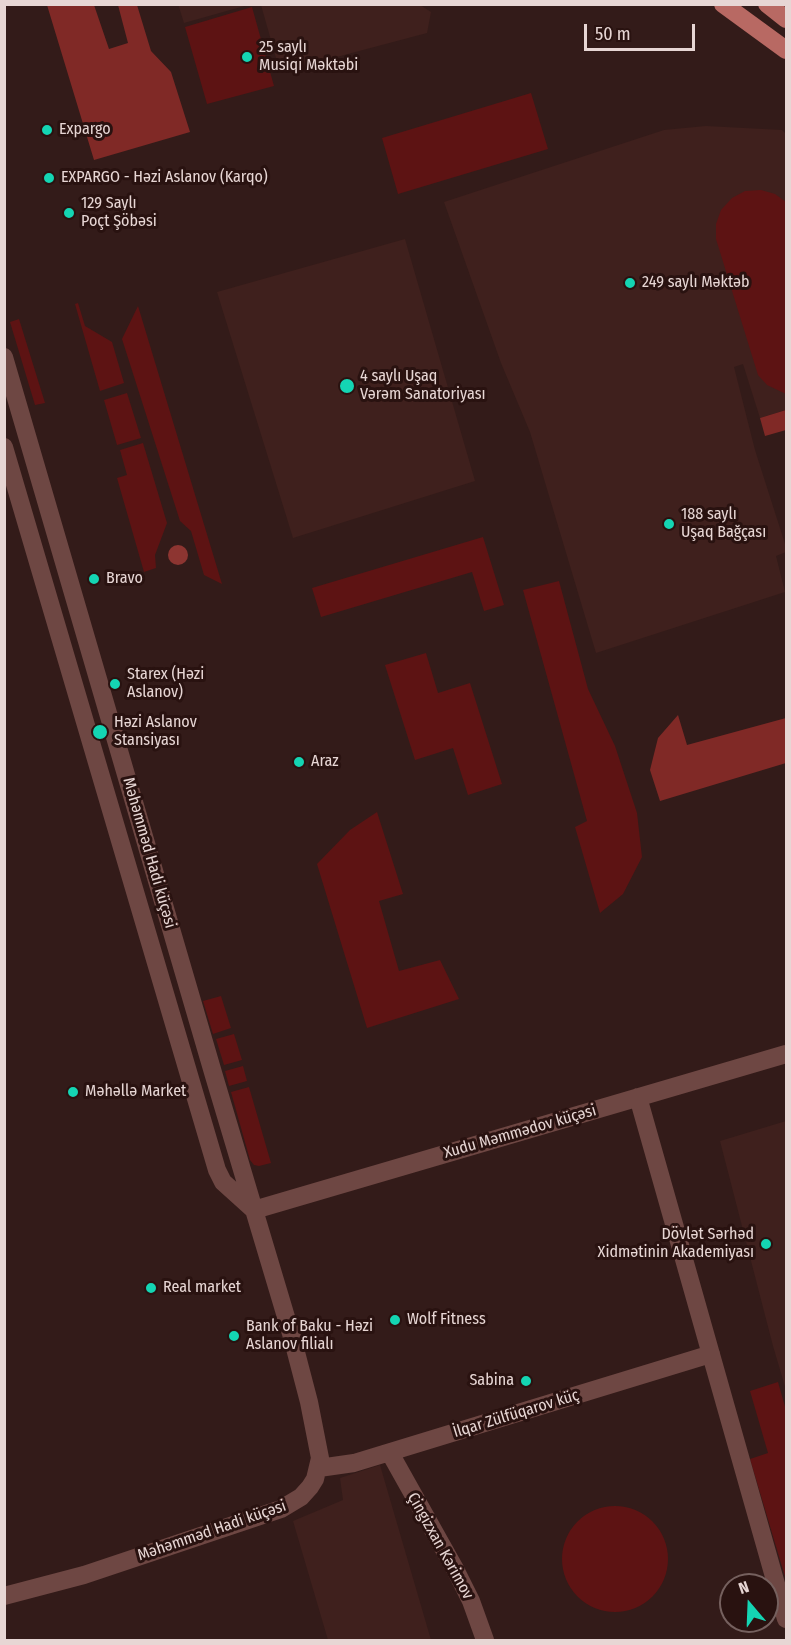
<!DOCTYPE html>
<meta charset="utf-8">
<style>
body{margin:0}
#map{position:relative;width:791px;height:1645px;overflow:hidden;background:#331b19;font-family:"Fira Sans Condensed",sans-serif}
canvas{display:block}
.frame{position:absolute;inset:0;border:6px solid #e7d6d4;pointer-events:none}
.north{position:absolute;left:719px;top:1573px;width:60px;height:60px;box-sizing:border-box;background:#291210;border:2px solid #75605e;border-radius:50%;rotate:341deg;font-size:16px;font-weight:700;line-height:24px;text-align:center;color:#e7d6d4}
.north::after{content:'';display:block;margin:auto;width:21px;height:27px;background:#14d5b3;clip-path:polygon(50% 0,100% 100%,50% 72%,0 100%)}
.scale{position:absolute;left:584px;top:24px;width:111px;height:27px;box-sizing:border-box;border:3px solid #e7d6d4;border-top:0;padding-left:8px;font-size:18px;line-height:21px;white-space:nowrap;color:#e7d6d4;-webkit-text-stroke:4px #291210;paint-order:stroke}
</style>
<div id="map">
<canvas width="791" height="1645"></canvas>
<div class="frame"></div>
<div class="north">N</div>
<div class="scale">50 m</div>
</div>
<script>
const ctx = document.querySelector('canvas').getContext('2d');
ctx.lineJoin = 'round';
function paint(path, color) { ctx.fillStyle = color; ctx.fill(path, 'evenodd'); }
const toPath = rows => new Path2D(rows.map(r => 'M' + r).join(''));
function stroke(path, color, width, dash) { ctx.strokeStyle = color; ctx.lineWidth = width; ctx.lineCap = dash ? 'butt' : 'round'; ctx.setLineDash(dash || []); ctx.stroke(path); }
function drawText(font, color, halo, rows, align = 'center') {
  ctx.font = font + ' "Fira Sans Condensed",sans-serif'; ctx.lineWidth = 6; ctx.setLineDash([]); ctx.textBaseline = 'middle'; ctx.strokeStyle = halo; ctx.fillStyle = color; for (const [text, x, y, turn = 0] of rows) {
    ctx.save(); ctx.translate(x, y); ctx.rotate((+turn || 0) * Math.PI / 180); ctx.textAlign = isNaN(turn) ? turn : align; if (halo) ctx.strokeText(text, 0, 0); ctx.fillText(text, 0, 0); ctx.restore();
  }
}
paint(toPath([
 [178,4,248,4,248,5,184,23],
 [420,5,431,12,427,33,280,72,261,5],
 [706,126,782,130,786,134,786,410,760,418,743,364,734,367,755,450,786,547,786,552,776,556,785,592,596,653,530,432,501,363,444,202,664,130],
 [405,239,475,481,293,538,217,292],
 [786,1121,786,1390,773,1346,720,1141],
 [380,1465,431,1640,328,1640,293,1521,343,1500,340,1478]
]), '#3f201d');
paint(toPath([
 [252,7,274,86,207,104,185,27],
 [531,93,548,149,398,194,382,138],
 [761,190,775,194,786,202,786,394,767,385,758,375,716,239,716,224,721,210,732,198,745,191],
 [78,303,85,326,112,342,124,383,100,391,75,304],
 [138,306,222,584,204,575,191,531,180,521,122,339],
 [19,319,45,403,35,405,10,322],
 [127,393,141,438,117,445,104,400],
 [143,443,167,523,155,555,156,568,144,572,117,478,127,475,120,450],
 [483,537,504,605,484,611,472,572,321,617,312,588],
 [559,581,588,689,615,746,637,813,642,857,623,894,600,913,575,827,587,821,523,590],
 [426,653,438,693,470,683,502,784,468,795,453,748,415,760,385,665],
 [377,812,403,894,379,901,399,971,440,960,459,999,367,1028,317,864,350,830],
 [221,996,231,1028,213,1034,203,1001],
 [234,1034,242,1060,224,1065,216,1039],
 [243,1066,247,1081,229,1086,225,1071],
 [249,1087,271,1163,259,1166,254,1165,250,1160,231,1092],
 [778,1382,786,1410,786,1580,750,1459,768,1453,750,1391],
 '562 1559a53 53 0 1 1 106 0a53 53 0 1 1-106 0Z'
]), '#5d1313');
paint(toPath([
 [47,5,94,5,109,49,128,43,118,5,137,5,151,51,171,72,190,132,94,160],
 [786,410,786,430,765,436,760,418],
 [678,715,687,745,786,718,786,763,660,801,650,770,658,738]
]), '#802926');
paint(toPath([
 '168 555a10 10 0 1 1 20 0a10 10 0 1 1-20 0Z'
]), '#8d3531');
stroke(toPath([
 [4,357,214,1076,292,1337,309,1402,320,1458,315,1479,310,1487,301,1497,281,1509,84,1575,4,1596],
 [4,447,217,1170,223,1182,254,1210],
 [638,1097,786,1619],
 [254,1210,786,1054],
 [390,1453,455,1569,471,1601,485,1640],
 [319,1468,354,1463,711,1354]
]), '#6e4743', 18);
stroke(toPath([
 [723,4,786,50],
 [767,4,786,19]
]), '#b86963', 18);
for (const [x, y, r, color] of [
 [247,57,6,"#14d5b3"],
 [47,130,6,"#14d5b3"],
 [49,178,6,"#14d5b3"],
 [69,213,6,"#14d5b3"],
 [630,283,6,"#14d5b3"],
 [347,386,8,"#14d5b3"],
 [669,524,6,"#14d5b3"],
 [94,579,6,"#14d5b3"],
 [115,684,6,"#14d5b3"],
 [100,732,8,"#14d5b3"],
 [299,762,6,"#14d5b3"],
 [73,1092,6,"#14d5b3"],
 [766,1244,6,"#14d5b3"],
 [151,1288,6,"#14d5b3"],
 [395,1320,6,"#14d5b3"],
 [234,1336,6,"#14d5b3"],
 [526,1381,6,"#14d5b3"]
]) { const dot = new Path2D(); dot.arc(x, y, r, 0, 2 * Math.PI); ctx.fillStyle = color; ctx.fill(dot); stroke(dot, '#291210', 2); }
drawText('16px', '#e7d6d4', '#291210', [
 ["25 saylı",259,48],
 ["Musiqi Məktəbi",259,66],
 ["Expargo",59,130],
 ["EXPARGO - Həzi Aslanov (Karqo)",61,178],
 ["129 Saylı",81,204],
 ["Poçt Şöbəsi",81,222],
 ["249 saylı Məktəb",642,283],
 ["4 saylı Uşaq",360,377],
 ["Vərəm Sanatoriyası",360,395],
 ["188 saylı",681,515],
 ["Uşaq Bağçası",681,533],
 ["Bravo",106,579],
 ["Starex (Həzi",127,675],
 ["Aslanov)",127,693],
 ["Həzi Aslanov",114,723],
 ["Stansiyası",114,741],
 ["Araz",311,762],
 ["Mәhәllә Market",85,1092],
 ["Dövlət Sərhəd",754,1235,"right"],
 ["Xidmətinin Akademiyası",754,1253,"right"],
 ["Real market",163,1288],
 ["Wolf Fitness",407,1320],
 ["Bank of Baku - Həzi",246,1327],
 ["Aslanov filialı",246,1345],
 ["Sabina",514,1381,"right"]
], 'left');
drawText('16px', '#e7d6d4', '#291210', [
 ["Məhəmməd Hadi küçəsi",149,853,74],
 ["Xudu Məmmədov küçəsi",520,1132,-16],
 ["İlqar Zülfüqarov küç",516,1414,-17],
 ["Məhəmməd Hadi küçəsi",212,1531,-19],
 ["Çingizxan Kərimov",440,1546,61]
]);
</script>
